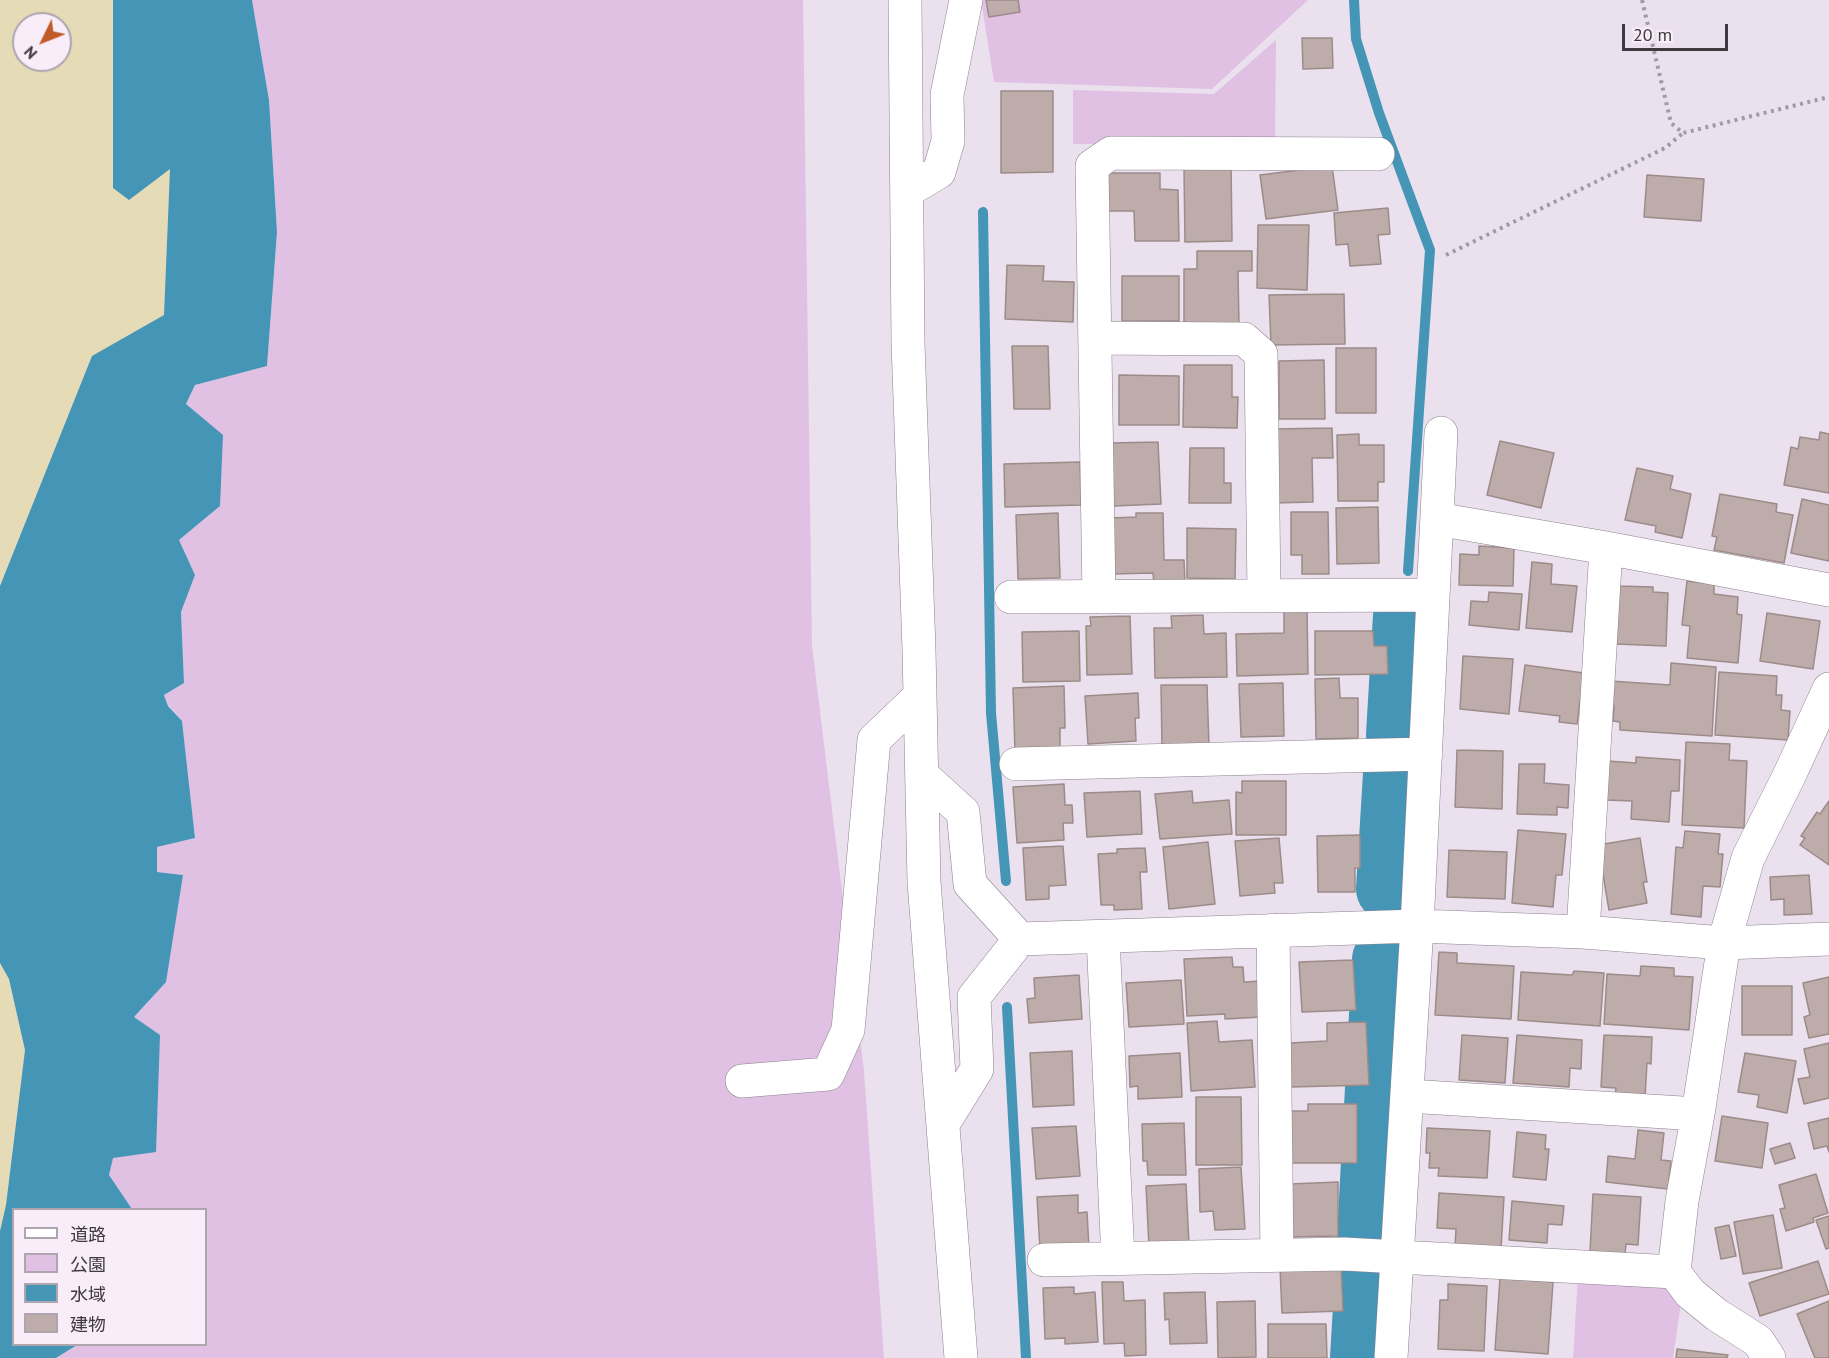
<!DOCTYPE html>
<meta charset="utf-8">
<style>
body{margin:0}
#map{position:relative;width:1829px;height:1358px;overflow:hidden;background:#ebe0ed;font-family:"PT Sans","Noto Sans JP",sans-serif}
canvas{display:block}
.legend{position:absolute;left:12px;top:1208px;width:195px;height:138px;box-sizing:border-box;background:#f9edfa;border:2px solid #aea5af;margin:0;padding:8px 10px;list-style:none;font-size:18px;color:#3d393e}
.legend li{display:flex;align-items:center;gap:12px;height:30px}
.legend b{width:30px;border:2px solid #aea5af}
.north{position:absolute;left:12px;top:12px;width:60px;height:60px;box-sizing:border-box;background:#f9edfa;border:2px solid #aea5af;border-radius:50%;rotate:227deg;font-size:16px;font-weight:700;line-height:24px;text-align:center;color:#3d393e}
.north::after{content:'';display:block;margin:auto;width:21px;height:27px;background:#c05c28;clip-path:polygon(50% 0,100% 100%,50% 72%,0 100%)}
.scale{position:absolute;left:1622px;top:24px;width:106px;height:27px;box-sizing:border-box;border:3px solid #3d393e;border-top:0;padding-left:8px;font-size:18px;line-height:21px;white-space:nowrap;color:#3d393e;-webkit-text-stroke:4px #f9edfa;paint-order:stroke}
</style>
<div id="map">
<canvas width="1829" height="1358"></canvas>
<ul class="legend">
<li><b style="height:8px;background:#fff"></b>道路</li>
<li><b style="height:16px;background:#e0c1e4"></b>公園</li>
<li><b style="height:16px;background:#4595b6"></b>水域</li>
<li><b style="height:16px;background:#beacaa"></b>建物</li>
</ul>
<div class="north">N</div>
<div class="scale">20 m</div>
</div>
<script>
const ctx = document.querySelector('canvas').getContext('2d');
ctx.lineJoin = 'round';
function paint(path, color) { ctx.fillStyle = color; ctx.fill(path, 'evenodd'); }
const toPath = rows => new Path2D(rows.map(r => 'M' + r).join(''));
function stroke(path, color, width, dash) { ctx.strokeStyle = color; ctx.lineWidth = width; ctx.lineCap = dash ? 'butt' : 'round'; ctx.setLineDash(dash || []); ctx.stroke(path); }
paint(toPath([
 [252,0,803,0,812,646,864,1071,884,1358,56,1358,77,1345,206,1344,206,1210,132,1209,109,1175,134,1017,147,1003,183,875,157,872,157,847,195,838,182,721,168,705,164,695,184,683,181,612,195,575,179,540,220,506,186,404,195,385,267,366,277,232,269,100],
 [981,0,1308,0,1212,89,994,82],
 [1276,40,1275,145,1073,144,1073,90,1214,94],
 [1578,1276,1669,1283,1681,1303,1673,1358,1573,1358]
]), '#e0c1e4');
paint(toPath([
 [0,0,113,0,113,187,170,168,164,315,92,357,0,586],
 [24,24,60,24,60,60,24,60],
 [0,963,9,979,25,1050,6,1205,0,1231]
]), '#e5dbb6');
paint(toPath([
 [113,0,252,0,269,100,277,232,267,366,195,385,186,404,223,435,220,506,179,540,195,575,181,612,184,683,164,695,168,706,182,721,195,838,157,847,157,872,183,875,166,982,134,1017,160,1035,156,1152,113,1158,109,1175,132,1209,14,1210,14,1344,77,1345,56,1358,0,1358,0,1231,6,1205,25,1050,9,979,0,963,0,586,92,356,164,315,170,169,129,200,113,188]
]), '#4595b6');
stroke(toPath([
 [1354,0,1356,39,1379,113,1430,250,1408,571],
 [983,212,991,713,1006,881],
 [1007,1007,1026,1358]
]), '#4595b6', 10);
stroke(toPath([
 [1398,735,1405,616],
 [1388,889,1395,774],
 [1369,1236,1384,959],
 [1362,1358,1367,1273]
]), '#4595b6', 64);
const building = toPath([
 [986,0,1018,0,1020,12,989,17,986,0],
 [1302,38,1332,38,1333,68,1303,69,1302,38],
 [1001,91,1053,91,1053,172,1001,173,1001,91],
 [1231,161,1232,241,1185,242,1184,169,1231,161],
 [1332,166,1338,210,1266,219,1260,175,1332,166],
 [1107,173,1160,173,1160,189,1178,190,1179,241,1135,241,1134,211,1107,211,1107,173],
 [1647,175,1704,179,1701,221,1644,217,1647,175],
 [1388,208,1390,234,1378,235,1381,264,1350,266,1348,244,1336,245,1334,213,1388,208],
 [1258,225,1309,225,1307,290,1257,288,1258,225],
 [1197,251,1252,251,1252,271,1238,271,1239,325,1184,325,1184,269,1197,269,1197,251],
 [1007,265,1044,266,1043,281,1074,282,1073,322,1005,319,1007,265],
 [1122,276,1179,276,1179,321,1122,321,1122,276],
 [1344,294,1345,344,1271,345,1269,295,1344,294],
 [1012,346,1048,346,1050,409,1014,409,1012,346],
 [1336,348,1376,348,1376,413,1336,413,1336,348],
 [1324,360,1325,419,1279,419,1279,361,1324,360],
 [1184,365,1232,365,1232,397,1238,397,1237,428,1183,427,1184,365],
 [1119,375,1179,376,1179,425,1119,425,1119,375],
 [1332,428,1333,458,1312,458,1313,502,1274,503,1273,429,1332,428],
 [1820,432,1829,434,1829,493,1784,485,1791,447,1798,449,1800,437,1819,440,1820,432],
 [1359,434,1359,445,1384,445,1384,482,1378,482,1378,501,1338,501,1337,435,1359,434],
 [1500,441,1554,453,1541,508,1487,495,1500,441],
 [1158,442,1161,504,1113,506,1110,443,1158,442],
 [1190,448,1224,448,1224,483,1231,483,1231,503,1189,503,1190,448],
 [1080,462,1081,505,1005,507,1004,464,1080,462],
 [1637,468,1673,476,1670,489,1691,494,1682,538,1655,532,1656,526,1625,520,1637,468],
 [1720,494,1777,504,1776,512,1793,515,1784,563,1714,550,1717,537,1712,536,1720,494],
 [1802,499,1829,505,1829,561,1791,553,1802,499],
 [1378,507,1379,563,1337,564,1336,508,1378,507],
 [1291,512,1328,512,1329,574,1302,574,1302,555,1291,555,1291,512],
 [1058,513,1060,578,1018,579,1016,515,1058,513],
 [1136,513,1163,513,1164,560,1184,560,1185,584,1154,584,1153,573,1112,574,1111,518,1136,517,1136,513],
 [1187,528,1236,529,1235,579,1187,578,1187,528],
 [1479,546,1514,548,1513,586,1459,585,1460,554,1479,555,1479,546],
 [1532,562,1552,564,1551,584,1577,586,1572,632,1526,628,1532,562],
 [1687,581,1714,584,1714,594,1738,597,1737,614,1742,615,1738,663,1687,658,1690,626,1682,625,1687,581],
 [1618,586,1653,587,1653,592,1668,593,1666,646,1616,644,1618,586],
 [1489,592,1522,594,1519,630,1469,625,1471,601,1488,602,1489,592],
 [1307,607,1308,674,1237,676,1236,634,1284,633,1284,608,1307,607],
 [1767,613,1820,621,1813,669,1760,661,1767,613],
 [1203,615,1204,634,1226,633,1227,677,1155,678,1154,628,1172,628,1171,616,1203,615],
 [1130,616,1132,674,1087,675,1086,626,1091,626,1090,617,1130,616],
 [1079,631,1080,681,1023,682,1022,632,1079,631],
 [1315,631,1373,631,1374,646,1387,646,1388,674,1315,675,1315,631],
 [1463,656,1513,659,1509,714,1460,709,1463,656],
 [1671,663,1716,667,1712,736,1620,730,1620,722,1613,721,1614,706,1609,705,1610,681,1670,685,1671,663],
 [1525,665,1584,673,1577,724,1559,722,1560,716,1519,711,1525,665],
 [1719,672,1777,676,1776,695,1782,695,1781,710,1790,711,1788,740,1715,735,1719,672],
 [1339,678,1340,698,1358,698,1358,738,1316,739,1315,679,1339,678],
 [1283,683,1284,736,1241,737,1239,684,1283,683],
 [1161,685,1207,685,1209,747,1162,748,1161,685],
 [1064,686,1065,728,1060,728,1060,751,1015,753,1013,688,1064,686],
 [1138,693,1139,718,1135,718,1136,741,1088,744,1085,696,1138,693],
 [1686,742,1730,744,1729,760,1747,761,1744,828,1682,825,1686,742],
 [1457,750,1503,751,1502,809,1455,807,1457,750],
 [1636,757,1680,760,1679,791,1671,791,1669,822,1631,819,1632,801,1606,800,1608,761,1636,763,1636,757],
 [1519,764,1545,764,1544,783,1569,785,1568,808,1557,807,1557,815,1517,814,1519,764],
 [1242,781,1286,781,1286,835,1236,835,1236,792,1242,793,1242,781],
 [1064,784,1065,805,1072,805,1073,823,1063,823,1064,840,1017,843,1013,787,1064,784],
 [1140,791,1142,834,1087,837,1084,793,1140,791],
 [1192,791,1193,803,1229,800,1232,834,1160,839,1155,794,1192,791],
 [1829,801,1829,865,1800,845,1805,838,1801,836,1817,812,1820,814,1829,801],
 [1518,830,1566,834,1562,875,1556,875,1553,907,1512,903,1518,830],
 [1685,831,1720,834,1718,854,1723,854,1720,887,1703,886,1701,917,1671,914,1676,847,1683,848,1685,831],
 [1360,835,1360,868,1355,868,1355,892,1318,892,1317,836,1360,835],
 [1279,838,1283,883,1274,883,1275,893,1240,896,1235,841,1279,838],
 [1640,838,1647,882,1643,882,1647,903,1609,910,1598,845,1640,838],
 [1208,842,1215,904,1169,909,1163,847,1208,842],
 [1063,846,1066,885,1049,886,1049,899,1026,900,1023,848,1063,846],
 [1145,848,1147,872,1140,872,1142,909,1114,910,1114,905,1101,905,1098,854,1117,853,1117,849,1145,848],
 [1449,850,1507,852,1505,899,1447,897,1449,850],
 [1809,875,1812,914,1784,915,1784,899,1771,900,1770,877,1809,875],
 [1439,952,1457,953,1457,963,1514,966,1511,1019,1435,1015,1439,952],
 [1232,957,1233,967,1243,967,1244,982,1261,981,1262,1017,1225,1019,1225,1014,1187,1016,1184,959,1232,957],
 [1353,960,1356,1010,1302,1012,1299,962,1353,960],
 [1641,966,1674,968,1674,976,1693,977,1689,1030,1604,1024,1607,974,1640,976,1641,966],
 [1574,971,1604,973,1600,1026,1518,1020,1521,972,1572,975,1574,971],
 [1079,975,1082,1019,1029,1023,1027,999,1035,998,1034,978,1079,975],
 [1829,977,1829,1034,1809,1038,1804,1017,1810,1015,1803,983,1829,977],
 [1181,980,1184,1024,1129,1027,1126,983,1181,980],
 [1742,986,1792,986,1792,1035,1742,1035,1742,986],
 [1217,1021,1219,1042,1252,1040,1255,1087,1191,1091,1187,1023,1217,1021],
 [1366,1022,1369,1085,1291,1087,1290,1043,1327,1041,1327,1023,1366,1022],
 [1462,1035,1508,1038,1505,1083,1459,1080,1462,1035],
 [1517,1035,1582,1040,1581,1069,1570,1068,1569,1087,1513,1083,1517,1035],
 [1604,1035,1652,1037,1651,1064,1647,1063,1645,1097,1615,1095,1616,1088,1601,1087,1604,1035],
 [1829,1043,1829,1098,1804,1104,1798,1079,1810,1077,1804,1049,1829,1043],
 [1072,1051,1074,1105,1033,1107,1030,1053,1072,1051],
 [1180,1053,1182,1097,1138,1099,1138,1086,1130,1087,1129,1056,1180,1053],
 [1745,1053,1796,1061,1787,1113,1757,1107,1759,1095,1738,1092,1745,1053],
 [1196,1097,1241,1097,1242,1165,1196,1165,1196,1097],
 [1308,1104,1357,1104,1357,1163,1286,1163,1286,1111,1308,1111,1308,1104],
 [1722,1116,1768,1123,1762,1168,1715,1161,1722,1116],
 [1829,1118,1829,1152,1827,1146,1814,1149,1808,1123,1829,1118],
 [1184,1123,1186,1175,1148,1175,1147,1161,1143,1161,1142,1124,1184,1123],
 [1076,1126,1080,1176,1036,1179,1032,1128,1076,1126],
 [1427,1128,1490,1131,1487,1178,1438,1176,1439,1168,1429,1168,1430,1153,1426,1153,1427,1128],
 [1638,1130,1664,1133,1661,1160,1671,1161,1668,1189,1606,1182,1608,1156,1635,1159,1638,1130],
 [1517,1132,1546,1135,1545,1149,1549,1149,1546,1180,1513,1177,1517,1132],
 [1790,1143,1795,1158,1775,1164,1770,1149,1790,1143],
 [1241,1167,1245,1229,1215,1230,1213,1211,1200,1212,1199,1169,1241,1167],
 [1816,1174,1828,1213,1813,1218,1814,1222,1786,1231,1780,1209,1785,1208,1779,1185,1816,1174],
 [1338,1182,1338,1236,1291,1237,1290,1184,1338,1182],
 [1186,1184,1189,1245,1149,1247,1146,1186,1186,1184],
 [1439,1193,1504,1197,1501,1249,1455,1246,1456,1229,1437,1228,1439,1193],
 [1593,1194,1641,1197,1638,1245,1626,1244,1625,1254,1590,1252,1593,1194],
 [1078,1195,1078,1213,1087,1212,1089,1248,1040,1250,1037,1197,1078,1195],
 [1512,1201,1564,1206,1562,1225,1548,1224,1547,1243,1509,1240,1512,1201],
 [1773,1215,1782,1268,1743,1274,1734,1222,1773,1215],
 [1829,1216,1829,1248,1826,1249,1816,1220,1829,1216],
 [1729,1225,1736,1256,1721,1259,1715,1228,1729,1225],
 [1818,1261,1829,1294,1760,1316,1749,1283,1818,1261],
 [1341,1265,1343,1311,1282,1313,1280,1268,1341,1265],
 [1500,1278,1553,1282,1548,1354,1495,1350,1500,1278],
 [1102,1282,1123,1282,1124,1301,1145,1300,1146,1355,1125,1356,1124,1343,1104,1344,1102,1282],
 [1448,1284,1487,1286,1484,1351,1438,1349,1440,1300,1448,1300,1448,1284],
 [1074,1287,1074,1294,1095,1292,1098,1342,1065,1344,1065,1338,1045,1339,1043,1288,1074,1287],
 [1205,1292,1207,1343,1170,1344,1169,1319,1165,1320,1164,1293,1205,1292],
 [1255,1301,1256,1357,1218,1358,1217,1302,1255,1301],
 [1829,1301,1829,1358,1815,1358,1797,1314,1829,1301],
 [1268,1324,1326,1324,1327,1358,1268,1358,1268,1324],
 [1677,1349,1728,1355,1727,1358,1676,1358,1677,1349]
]);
paint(building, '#beacaa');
stroke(building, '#9c8b89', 1.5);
const minor = toPath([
 [905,0,908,343,919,650,924,882,961,1358],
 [907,191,939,172,948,141,947,95,966,0],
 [1096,338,1244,339,1261,354,1264,595],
 [1437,519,1606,548,1829,590],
 [1011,597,1433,595],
 [1099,597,1092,166,1111,153,1378,154],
 [1016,764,1426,754],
 [922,775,963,812,970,884,1020,939],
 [1273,930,1277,1255],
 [1583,932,1606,548],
 [1103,937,1118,1259],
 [742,1081,828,1074,848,1030,874,740,920,696],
 [1408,1096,1698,1114],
 [943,1124,977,1069,974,997,1020,939,1417,926,1583,932,1724,943,1829,939],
 [1044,1260,1344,1254,1674,1272],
 [1391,1358,1417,926,1441,433],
 [1769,1358,1758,1341,1717,1315,1690,1293,1674,1272,1682,1201,1698,1114,1724,943,1748,858,1789,776,1829,689]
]);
stroke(minor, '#8b818d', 34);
stroke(toPath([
 [1642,0,1671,123,1683,133,1829,97],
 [1446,255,1665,148,1683,133]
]), '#a29aa3', 4, [3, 4.5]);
stroke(minor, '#fff', 33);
</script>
